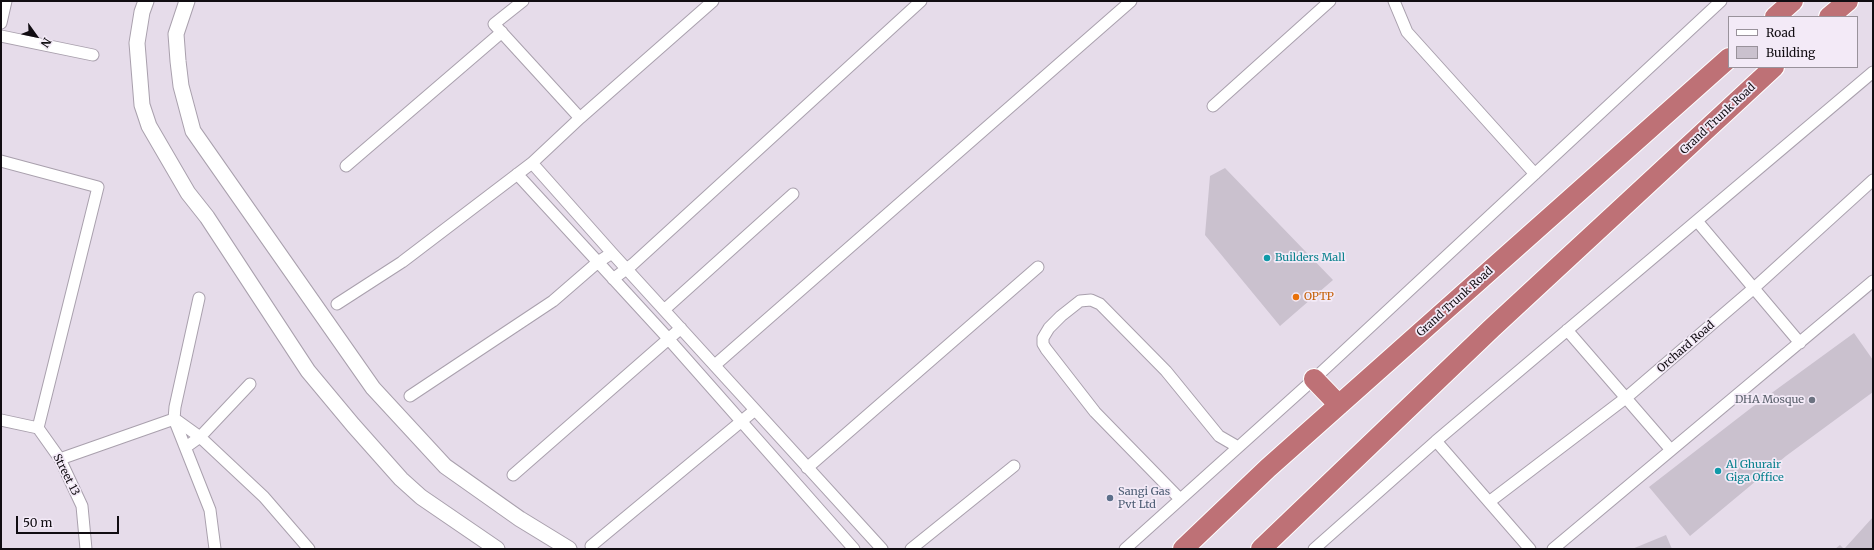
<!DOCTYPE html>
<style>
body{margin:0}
#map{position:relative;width:1874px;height:550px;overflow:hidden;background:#e6dcea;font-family:Merriweather,serif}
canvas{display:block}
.frame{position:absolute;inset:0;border:2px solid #110d12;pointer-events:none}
.legend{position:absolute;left:1728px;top:16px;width:130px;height:52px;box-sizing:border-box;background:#f3eaf7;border:1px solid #99929b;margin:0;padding:5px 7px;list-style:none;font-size:12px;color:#110d12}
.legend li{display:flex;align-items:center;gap:8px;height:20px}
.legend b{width:20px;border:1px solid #99929b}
.north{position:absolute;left:16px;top:16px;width:40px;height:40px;-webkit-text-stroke:3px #f3eaf7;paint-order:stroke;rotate:123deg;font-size:11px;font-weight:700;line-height:16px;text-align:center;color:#110d12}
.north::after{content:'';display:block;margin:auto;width:14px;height:18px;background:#110d12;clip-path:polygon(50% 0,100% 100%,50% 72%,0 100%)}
.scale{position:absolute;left:16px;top:516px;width:103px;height:18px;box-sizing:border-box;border:2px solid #110d12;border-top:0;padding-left:5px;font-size:12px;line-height:14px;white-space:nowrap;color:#110d12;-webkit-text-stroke:3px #f3eaf7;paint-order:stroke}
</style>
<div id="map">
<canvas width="1874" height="550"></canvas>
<div class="frame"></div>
<ul class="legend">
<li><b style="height:5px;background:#fff"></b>Road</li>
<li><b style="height:11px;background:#cac1ce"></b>Building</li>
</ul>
<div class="north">N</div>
<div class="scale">50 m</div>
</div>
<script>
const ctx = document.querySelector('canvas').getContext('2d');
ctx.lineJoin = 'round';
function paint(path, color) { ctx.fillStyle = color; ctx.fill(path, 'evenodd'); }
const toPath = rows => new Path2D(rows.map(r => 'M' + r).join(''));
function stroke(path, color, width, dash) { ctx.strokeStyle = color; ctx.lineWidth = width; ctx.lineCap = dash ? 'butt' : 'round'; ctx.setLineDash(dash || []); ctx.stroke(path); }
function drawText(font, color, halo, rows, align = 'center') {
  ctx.font = font + ' Merriweather,serif'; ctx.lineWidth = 3.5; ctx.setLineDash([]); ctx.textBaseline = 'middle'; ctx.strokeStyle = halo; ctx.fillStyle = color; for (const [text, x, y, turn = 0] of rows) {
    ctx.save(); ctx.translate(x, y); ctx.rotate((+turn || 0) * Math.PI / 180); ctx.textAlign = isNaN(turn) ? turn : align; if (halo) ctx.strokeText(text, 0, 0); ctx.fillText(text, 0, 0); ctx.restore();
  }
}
paint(toPath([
 [1225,168,1333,280,1280,326,1205,235,1210,176],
 [1854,333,1873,360,1873,392,1786,456,1690,536,1649,487,1751,408],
 [1873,517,1873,549,1847,549,1845,548],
 [1666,535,1672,549,1632,549],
 [1840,545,1844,549,1835,549]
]), '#cac1ce');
const street = toPath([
 [523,1,494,24,580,118],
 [1394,1,1407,32,1535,174],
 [1,23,6,1],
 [1,36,93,55],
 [1213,106,1330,1],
 [1,161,98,187,38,428],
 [532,163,612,253,882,549],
 [346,166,502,32],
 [517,174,665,335,854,549],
 [1697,221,1800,343],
 [613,279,633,264,921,1],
 [199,298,175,407,174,419,210,510,215,549],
 [337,304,402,262,532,163,580,118,713,1],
 [664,310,793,194],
 [1567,330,1671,450],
 [715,365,1131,1],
 [410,396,553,301,598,262,612,253],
 [175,419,200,437,264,497,309,549],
 [1,420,38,428],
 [38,428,60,459,82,506,86,549],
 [1436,441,1530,549],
 [186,447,200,437,250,384],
 [60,459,174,419],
 [807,468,1038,267],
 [513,475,681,328],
 [1180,499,1095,412,1046,349,1043,344,1043,338,1049,328,1061,316,1080,301,1091,300,1100,304,1166,371,1219,436,1238,447],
 [1489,502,1627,397,1754,288,1873,180],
 [591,546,755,410],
 [911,549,1014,466],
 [1125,549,1314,379,1721,1],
 [1314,549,1436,441,1873,72],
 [1553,549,1873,281]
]);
const secondary = toPath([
 [146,1,142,12,137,43,142,105,149,126,188,193,207,217,308,371,353,425,401,479,421,497,497,549],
 [187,1,176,34,178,61,181,86,193,131,373,388,445,466,520,519,569,549]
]);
const highway = toPath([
 [1775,17,1793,1],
 [1829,17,1848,1],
 [1314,379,1339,405],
 [1183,549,1268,468,1729,58],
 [1261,549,1492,328,1774,67]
]);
stroke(street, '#a9a0ad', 13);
stroke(secondary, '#a9a0ad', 17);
stroke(highway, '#fff', 22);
stroke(street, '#fff', 11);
stroke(secondary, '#fff', 15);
stroke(highway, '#be7176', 20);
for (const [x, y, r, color] of [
 [1267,258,4,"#0f9aa8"],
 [1296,297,4,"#e8710a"],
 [1812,400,4,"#6b7280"],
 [1718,471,4,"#0f9aa8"],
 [1110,498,4,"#5c6f8a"]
]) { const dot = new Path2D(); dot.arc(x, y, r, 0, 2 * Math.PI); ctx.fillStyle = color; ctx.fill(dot); stroke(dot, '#f3eaf7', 1.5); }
drawText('11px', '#110d12', '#f3eaf7', [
 ["Grand Trunk Road",1718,119,-43],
 ["Grand Trunk Road",1455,302,-42],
 ["Orchard Road",1686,347,-41],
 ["Street 13",66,475,63]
]);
drawText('11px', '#0d838f', '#f3eaf7', [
 ["Builders Mall",1275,258],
 ["Al Ghurair",1726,465],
 ["Giga Office",1726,478]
], 'left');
drawText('11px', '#c56008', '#f3eaf7', [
 ["OPTP",1304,297]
], 'left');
drawText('11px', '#5b616d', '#f3eaf7', [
 ["DHA Mosque",1804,400]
], 'right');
drawText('11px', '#4e5e75', '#f3eaf7', [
 ["Sangi Gas",1118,492],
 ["Pvt Ltd",1118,505]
], 'left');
</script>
